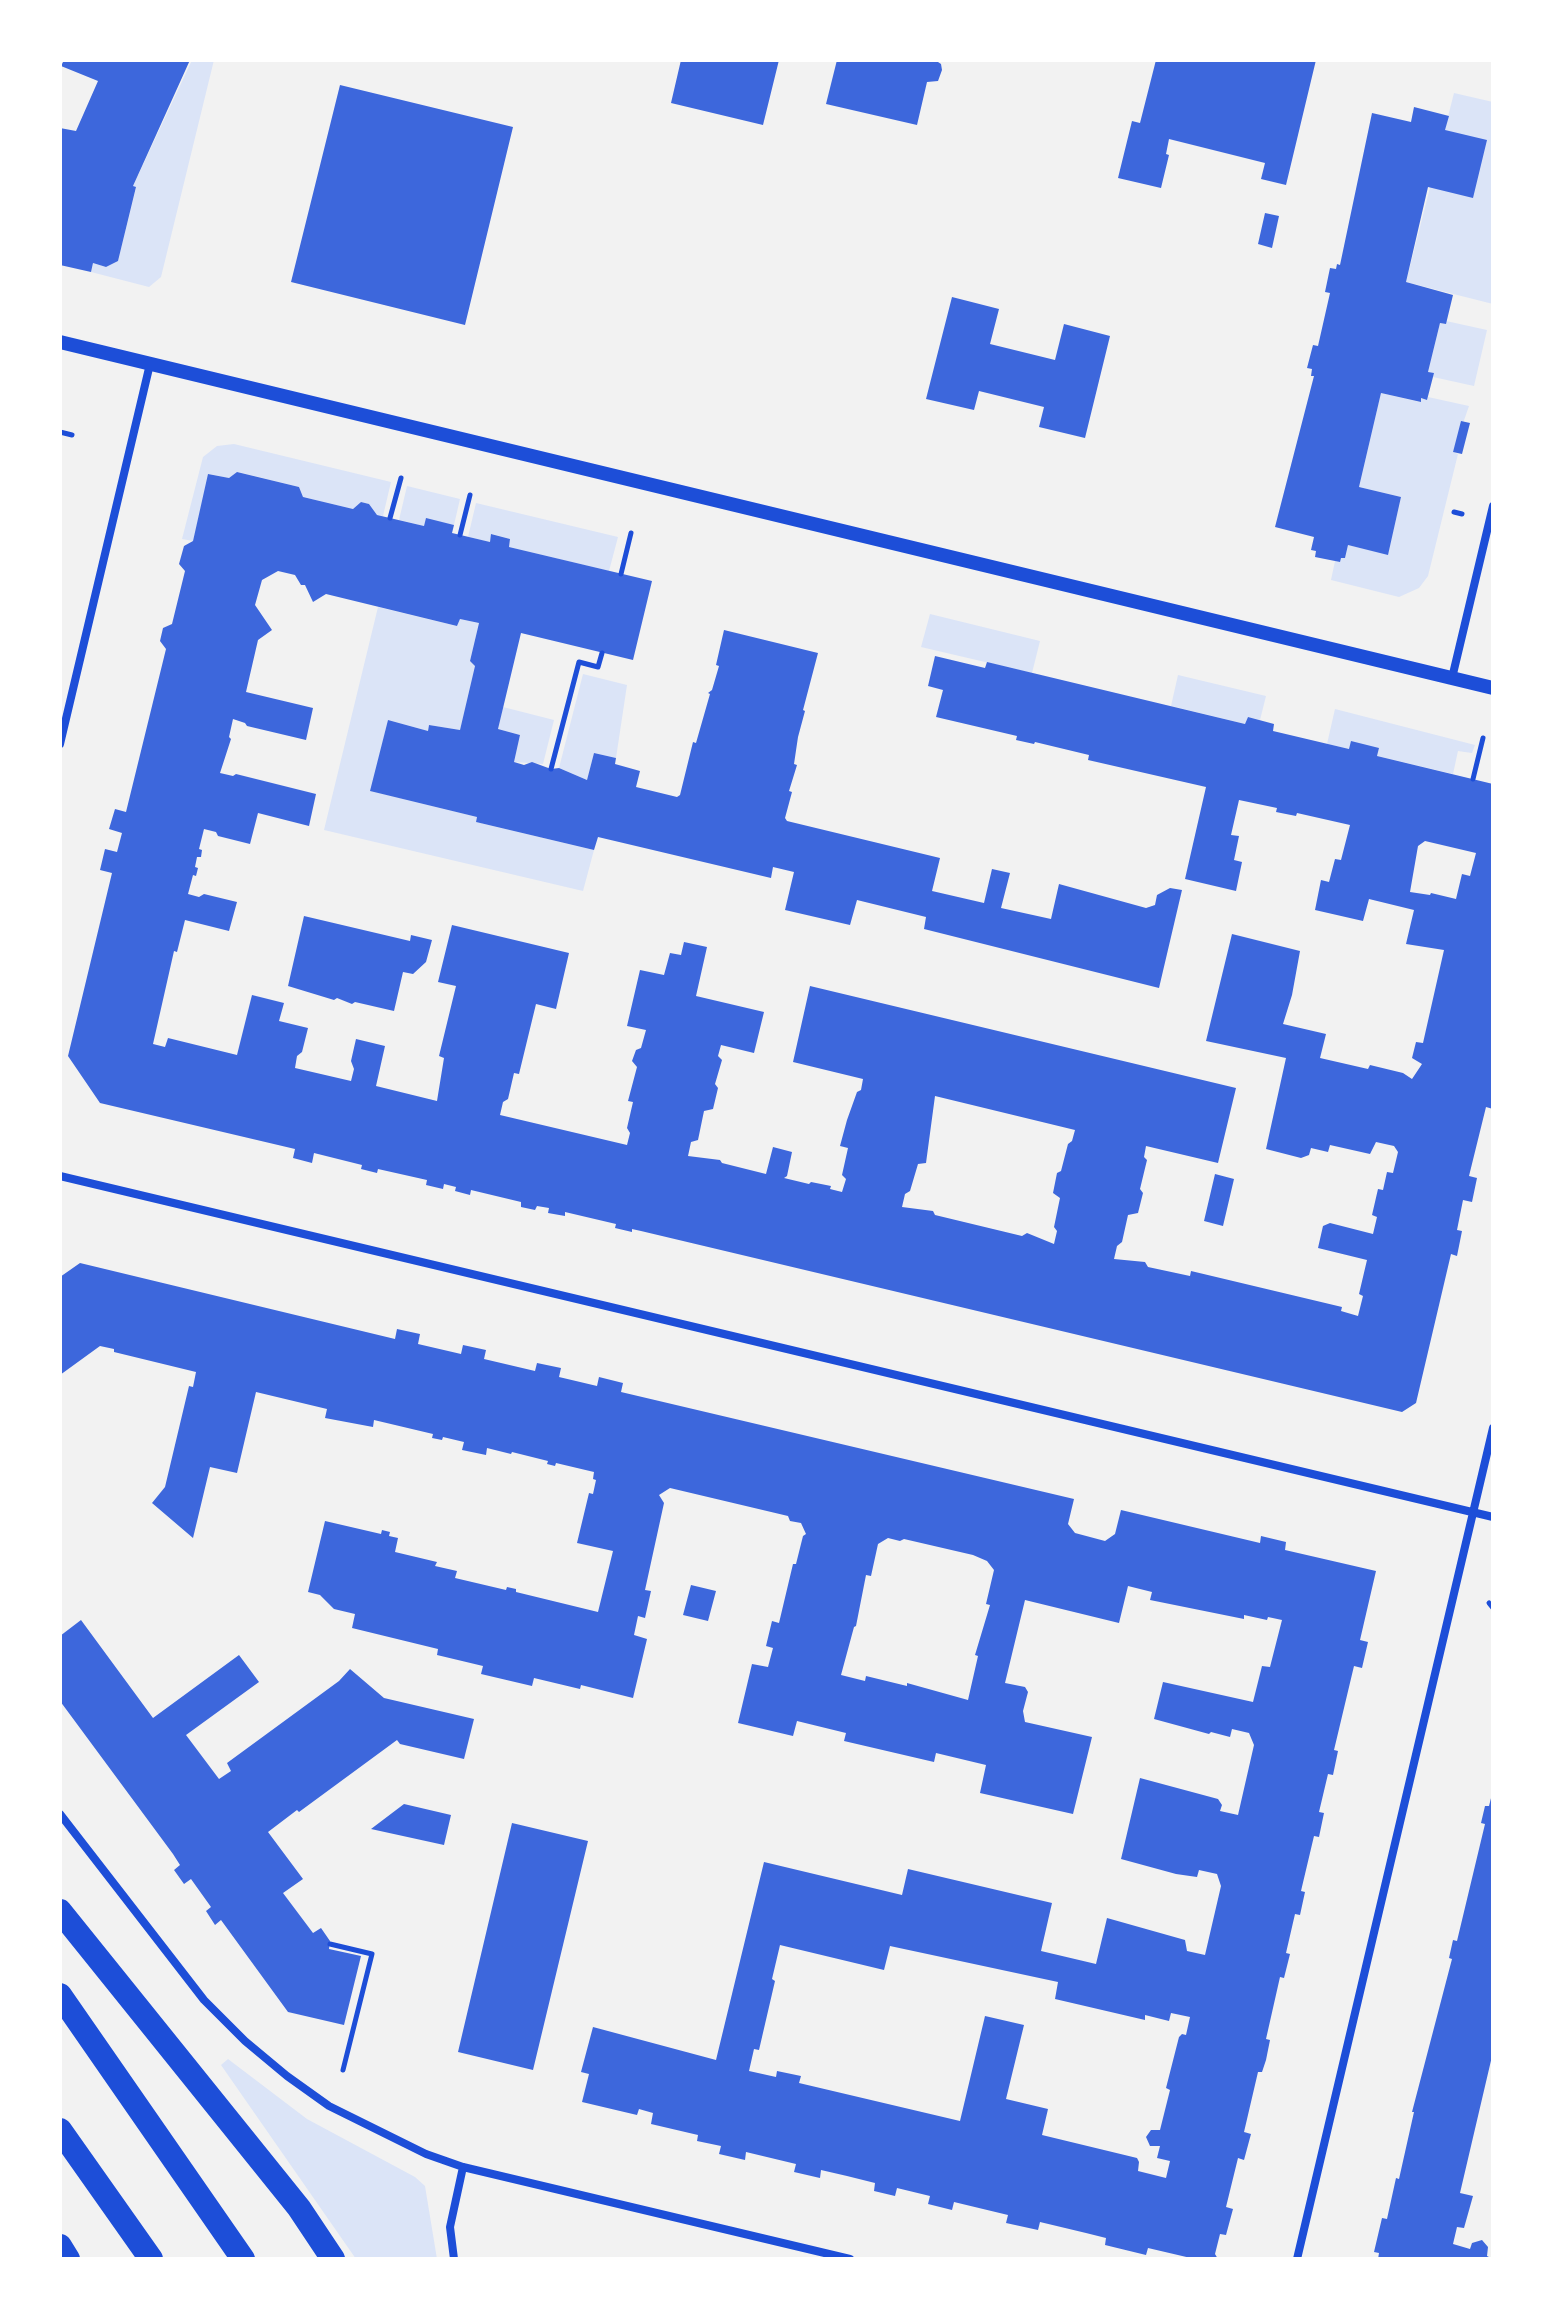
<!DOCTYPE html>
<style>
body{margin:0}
#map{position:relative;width:1553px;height:2319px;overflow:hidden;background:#f2f2f2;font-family:Lora,serif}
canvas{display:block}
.frame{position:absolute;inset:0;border:62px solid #fff;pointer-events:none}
</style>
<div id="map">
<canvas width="1553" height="2319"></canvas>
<div class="frame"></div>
</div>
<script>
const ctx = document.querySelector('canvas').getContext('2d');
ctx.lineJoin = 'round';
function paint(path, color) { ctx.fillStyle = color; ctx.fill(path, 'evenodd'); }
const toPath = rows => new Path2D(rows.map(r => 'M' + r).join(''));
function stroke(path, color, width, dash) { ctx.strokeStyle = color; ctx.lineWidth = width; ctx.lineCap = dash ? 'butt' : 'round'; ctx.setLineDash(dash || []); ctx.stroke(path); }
paint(toPath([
 [192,60,214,60,161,277,149,287,91,272,93,263,106,267,118,261,136,188,133,186],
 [1454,93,1493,102,1493,304,1406,282],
 [1446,321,1487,330,1474,386,1433,377,1428,372,1440,323,1446,324],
 [1381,393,1420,402,1421,398,1427,400,1428,397,1469,406,1453,452,1458,454,1428,576,1419,588,1399,597,1331,580,1335,561,1339,562,1341,558,1345,558,1348,545,1388,554,1401,497,1359,487],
 [234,444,391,482,383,516,377,515,369,504,361,502,353,509,303,497,299,487,238,472,229,478,209,474,193,541,182,539,203,457,217,446],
 [407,486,460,499,454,525,426,519,424,526,399,520],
 [476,503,618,537,609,571,509,547,510,539,492,534,490,542,468,537],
 [378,607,457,626,460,619,479,623,470,661,475,666,460,730,429,725,428,731,388,720,371,791,477,817,476,822,594,850,583,891,324,830],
 [930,614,1040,641,1032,673,921,647],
 [583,674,627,685,616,758,594,753,587,780,559,768],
 [1178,675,1266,696,1260,720,1248,717,1245,724,1171,706],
 [503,707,554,720,543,764,514,762,520,735,498,729],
 [1335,709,1475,745,1472,753,1458,751,1453,774,1377,756,1379,748,1349,749,1327,744],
 [228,2059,307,2119,415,2177,425,2186,437,2259,356,2259,221,2065]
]), '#dbe4f7');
paint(toPath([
 [64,60,190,60,133,186,136,187,118,261,106,267,93,263,91,272,60,265,60,128,76,131,98,81,61,66],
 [681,60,779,60,763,125,671,103],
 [837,60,935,60,941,64,942,70,938,81,927,82,917,125,826,104],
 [1156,60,1316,60,1286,185,1261,179,1265,163,1169,139,1166,154,1169,155,1161,188,1118,178,1132,121,1140,123],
 [340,85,513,127,465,325,291,282],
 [1414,107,1449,116,1445,130,1487,140,1473,198,1428,187,1406,282,1453,295,1446,324,1440,323,1428,372,1434,373,1427,400,1421,398,1421,402,1381,393,1359,487,1401,497,1388,555,1348,545,1345,558,1341,558,1340,562,1315,557,1316,551,1311,550,1314,537,1275,527,1314,376,1311,376,1312,369,1307,368,1313,345,1318,346,1330,293,1325,292,1330,268,1336,269,1337,264,1340,265,1372,113,1411,122],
 [1265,213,1279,216,1272,248,1258,244],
 [952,297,999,309,990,344,1055,360,1064,324,1110,336,1085,438,1039,427,1044,407,979,391,974,410,926,399],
 [1461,421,1470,423,1462,454,1453,452],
 [237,472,299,487,303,497,353,509,361,502,369,504,377,515,424,526,426,518,454,525,452,533,490,542,491,534,510,539,509,547,652,581,633,660,521,633,498,729,520,735,514,762,524,765,532,762,551,769,559,768,587,780,594,753,616,758,615,764,640,771,636,787,677,797,680,795,693,742,696,743,710,694,708,693,712,690,719,666,716,665,724,630,818,653,803,710,805,711,798,737,794,764,797,765,789,791,792,792,785,818,787,821,940,858,932,891,984,903,992,869,1010,873,1001,908,1051,919,1059,884,1146,908,1155,905,1157,895,1170,888,1182,890,1159,988,924,929,926,917,857,900,850,925,785,910,794,872,773,867,771,878,598,837,594,850,476,822,477,817,370,791,388,720,428,731,429,725,460,730,475,666,470,661,479,623,460,619,457,626,326,594,313,602,305,585,301,585,295,575,278,571,262,580,255,605,272,630,258,640,246,692,313,708,306,740,247,726,245,723,233,719,229,737,231,739,220,773,233,776,236,774,316,794,309,826,258,813,250,844,218,836,216,832,204,829,199,849,202,850,201,857,197,857,195,867,198,868,196,876,193,875,188,894,199,897,204,894,237,902,229,931,185,920,177,952,174,951,153,1044,165,1047,168,1038,237,1055,252,995,284,1003,279,1021,308,1028,302,1052,297,1056,295,1068,351,1081,354,1069,351,1061,356,1039,385,1046,376,1086,437,1101,444,1058,439,1056,456,986,438,982,452,925,569,953,556,1009,536,1004,519,1074,514,1073,508,1099,503,1102,500,1115,627,1145,630,1133,627,1128,633,1102,628,1101,637,1067,632,1061,636,1050,641,1048,646,1030,627,1026,640,970,664,975,670,953,681,955,684,942,707,947,696,996,764,1012,754,1053,721,1045,718,1056,722,1060,715,1084,718,1088,713,1109,704,1111,698,1140,691,1142,688,1156,720,1160,722,1163,766,1174,773,1147,792,1152,787,1176,784,1178,809,1184,811,1182,831,1186,830,1189,842,1192,846,1179,842,1175,848,1148,840,1146,847,1120,857,1092,861,1090,863,1079,793,1062,810,986,1236,1088,1218,1163,1146,1146,1144,1157,1147,1160,1140,1189,1143,1193,1138,1213,1128,1215,1122,1242,1117,1246,1114,1259,1145,1262,1148,1267,1190,1276,1191,1271,1342,1307,1341,1311,1358,1316,1363,1296,1359,1294,1367,1260,1318,1248,1323,1226,1330,1223,1373,1234,1377,1217,1372,1215,1378,1189,1383,1190,1387,1172,1393,1173,1398,1152,1394,1146,1376,1142,1370,1154,1330,1145,1328,1152,1311,1148,1309,1155,1301,1158,1266,1149,1286,1058,1206,1041,1232,934,1300,951,1292,995,1283,1024,1326,1034,1320,1058,1368,1069,1370,1065,1403,1073,1412,1079,1422,1064,1412,1058,1416,1042,1423,1043,1444,950,1406,944,1414,910,1369,899,1363,921,1315,910,1321,880,1329,882,1335,859,1341,860,1350,825,1297,813,1296,816,1276,812,1277,808,1239,800,1231,835,1239,836,1234,860,1242,862,1236,891,1185,879,1206,787,1088,760,1089,755,1035,742,1034,744,1016,740,1017,736,936,717,943,690,928,686,935,656,985,668,987,662,1245,724,1248,717,1274,724,1273,731,1349,749,1351,741,1379,748,1377,756,1493,784,1493,1109,1486,1107,1469,1176,1477,1178,1472,1202,1463,1200,1457,1230,1462,1231,1457,1256,1451,1254,1416,1403,1402,1412,641,1231,632,1229,632,1232,615,1228,616,1224,565,1212,565,1216,548,1213,549,1208,537,1206,535,1210,521,1207,521,1202,471,1190,470,1195,455,1191,456,1187,444,1184,443,1189,426,1185,427,1180,378,1169,377,1173,361,1169,362,1165,314,1153,312,1163,293,1158,295,1149,100,1103,68,1056,112,873,100,870,105,849,117,852,122,833,109,829,115,809,126,812,166,649,160,641,163,628,172,624,185,571,179,564,184,546,193,541,208,474,229,478],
 [1425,841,1476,853,1470,876,1462,874,1456,899,1431,893,1430,895,1410,892,1418,846],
 [935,1096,1075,1130,1072,1141,1068,1144,1061,1171,1057,1173,1053,1193,1060,1198,1054,1227,1057,1231,1054,1244,1027,1233,1022,1236,935,1215,933,1211,902,1207,905,1194,910,1191,918,1164,926,1163],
 [304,916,410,941,411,935,432,940,426,962,413,974,403,972,394,1011,355,1002,352,1004,337,998,334,1000,288,986],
 [1215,1174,1234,1179,1223,1226,1204,1221],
 [80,1263,395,1339,397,1329,420,1334,418,1344,461,1354,463,1345,486,1350,484,1359,535,1371,537,1363,561,1368,559,1377,597,1386,599,1377,623,1383,621,1392,1074,1499,1068,1524,1075,1533,1105,1541,1115,1534,1121,1510,1260,1543,1261,1536,1286,1542,1285,1550,1376,1571,1360,1640,1368,1642,1362,1668,1354,1666,1334,1750,1338,1751,1333,1775,1328,1774,1319,1812,1324,1813,1319,1837,1314,1836,1301,1891,1305,1892,1300,1915,1295,1914,1286,1953,1290,1954,1284,1978,1280,1977,1266,2039,1270,2040,1266,2060,1262,2072,1258,2072,1244,2132,1251,2134,1244,2160,1238,2158,1226,2207,1233,2209,1226,2235,1220,2234,1215,2254,1218,2259,1195,2259,1148,2248,1146,2255,1105,2245,1106,2238,1086,2233,1040,2222,1038,2230,1006,2223,1008,2215,954,2202,952,2210,928,2204,930,2196,897,2188,895,2196,874,2191,875,2183,847,2176,821,2170,820,2178,794,2172,796,2164,746,2152,745,2160,719,2154,721,2146,697,2141,698,2135,651,2124,653,2113,639,2109,637,2115,582,2102,589,2074,581,2072,593,2027,716,2060,764,1862,902,1895,908,1869,1052,1903,1041,1951,1096,1964,1107,1918,1185,1940,1187,1951,1205,1955,1221,1886,1217,1874,1199,1870,1197,1877,1176,1874,1121,1859,1140,1778,1218,1799,1222,1805,1220,1811,1238,1815,1254,1745,1249,1733,1232,1729,1230,1737,1211,1732,1209,1734,1154,1719,1163,1682,1253,1702,1262,1666,1270,1667,1282,1620,1268,1617,1267,1620,1244,1615,1244,1619,1150,1600,1152,1592,1128,1586,1119,1623,1025,1600,1005,1683,1025,1687,1028,1692,1023,1711,1025,1722,1092,1737,1073,1814,980,1793,986,1765,936,1753,934,1762,844,1741,846,1733,797,1721,793,1736,738,1723,752,1664,768,1667,773,1648,766,1646,772,1621,779,1623,793,1564,796,1564,803,1536,806,1534,801,1523,790,1521,788,1516,670,1488,659,1495,664,1503,645,1590,651,1591,645,1618,638,1616,634,1635,647,1639,633,1698,581,1685,580,1689,534,1678,532,1686,481,1674,483,1666,437,1655,438,1649,352,1628,355,1614,334,1609,320,1595,308,1592,325,1521,381,1534,382,1530,390,1532,389,1536,398,1538,395,1552,437,1562,435,1566,457,1571,455,1578,506,1590,507,1587,516,1589,516,1592,598,1612,613,1551,577,1543,589,1493,593,1494,596,1480,593,1479,594,1472,556,1463,555,1466,547,1464,548,1461,512,1452,511,1454,487,1448,486,1455,462,1450,464,1442,443,1437,442,1440,432,1438,433,1434,374,1420,373,1427,325,1418,327,1409,256,1392,237,1473,210,1467,193,1538,152,1503,165,1487,189,1386,193,1387,196,1372,114,1352,114,1349,100,1346,60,1375,60,1277],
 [888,1538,900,1541,904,1539,973,1555,987,1561,994,1570,986,1604,990,1605,975,1655,978,1656,968,1700,907,1683,907,1686,866,1676,865,1681,841,1675,854,1627,856,1626,866,1575,871,1576,878,1544],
 [780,1945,884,1970,890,1946,1058,1982,1055,1999,1145,2020,1145,2015,1169,2021,1171,2013,1190,2017,1186,2035,1182,2034,1179,2037,1166,2088,1170,2090,1160,2130,1151,2130,1146,2137,1150,2146,1160,2146,1157,2158,1170,2161,1166,2178,1138,2171,1139,2162,1137,2158,1042,2135,1048,2109,1006,2099,1024,2025,985,2016,960,2121,799,2083,801,2076,777,2071,776,2077,749,2071,754,2049,759,2050,775,1981,772,1979],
 [691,1585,716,1591,708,1621,683,1615],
 [81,1620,153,1718,239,1655,259,1682,186,1735,219,1779,231,1771,227,1763,339,1681,350,1669,384,1698,474,1719,464,1759,400,1744,397,1740,299,1812,297,1810,268,1832,303,1879,283,1893,313,1933,321,1928,330,1941,329,1949,361,1956,344,2025,288,2012,221,1920,215,1925,206,1911,211,1907,191,1879,184,1884,174,1870,180,1865,173,1854,60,1701,60,1636],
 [1492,1794,1493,2052,1460,2193,1473,2196,1464,2228,1457,2227,1453,2244,1470,2249,1472,2243,1482,2240,1488,2247,1487,2256,1493,2259,1378,2259,1379,2253,1374,2252,1382,2218,1387,2219,1396,2178,1399,2179,1414,2112,1412,2112,1452,1959,1449,1958,1453,1940,1457,1941,1485,1824,1481,1823,1485,1806,1489,1806],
 [404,1804,451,1815,444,1845,371,1829],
 [512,1823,588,1841,533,2070,458,2052]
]), '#3d67dc');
stroke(toPath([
 [60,432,72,435],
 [1454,512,1462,514],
 [390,518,401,478],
 [460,535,470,495],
 [621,574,631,533],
 [551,769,579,662,598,667,602,653],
 [1473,779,1483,738],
 [1489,1603,1493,1608],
 [330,1944,372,1954,343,2070]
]), '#1d4ed8', 5);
stroke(toPath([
 [1452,678,1493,506],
 [60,744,150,364],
 [60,1176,1493,1517],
 [60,1814,204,2000,245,2041,287,2076,329,2106,426,2154,463,2167,850,2259],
 [454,2259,450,2227,463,2167],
 [1297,2259,1493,1428]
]), '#1d4ed8', 8);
stroke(toPath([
 [60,342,1493,688]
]), '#1d4ed8', 14);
stroke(toPath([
 [60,1911,299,2208,333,2259],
 [60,1995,243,2259],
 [60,2130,151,2259],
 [60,2246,68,2259]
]), '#1d4ed8', 24);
</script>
